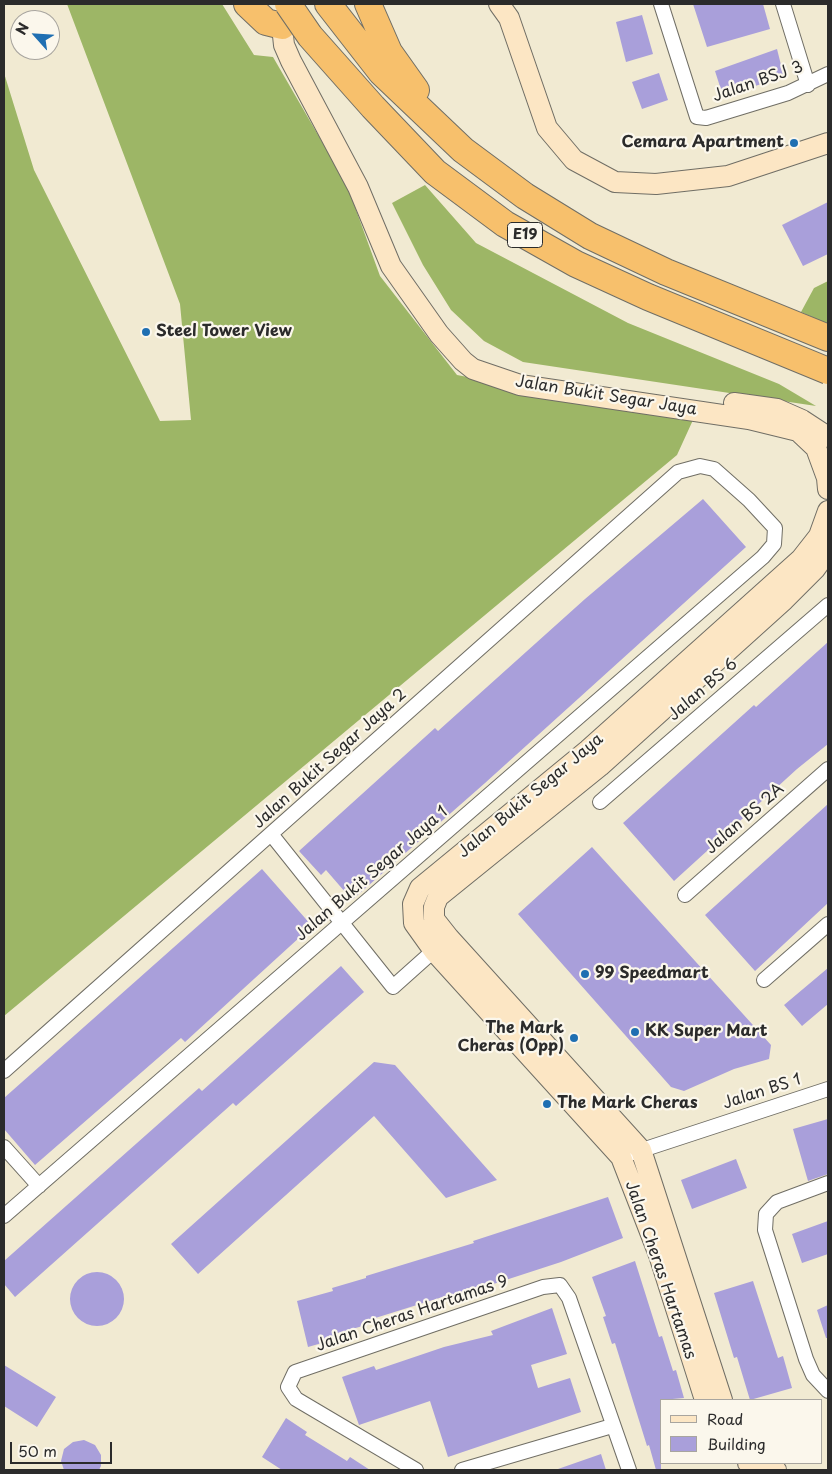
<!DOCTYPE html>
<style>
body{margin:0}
#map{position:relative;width:832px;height:1474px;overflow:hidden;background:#f1ead2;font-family:"Playpen Sans",sans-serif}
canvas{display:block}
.frame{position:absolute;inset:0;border:5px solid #2b2b2b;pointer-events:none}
.legend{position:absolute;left:660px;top:1399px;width:162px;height:65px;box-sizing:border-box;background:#fbf7ec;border:1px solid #a8a59f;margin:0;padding:6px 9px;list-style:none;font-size:15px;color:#2b2b2b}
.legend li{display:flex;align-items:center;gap:10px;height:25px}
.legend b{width:25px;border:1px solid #a8a59f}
.north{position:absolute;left:10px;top:10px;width:50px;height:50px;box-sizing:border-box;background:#fbf7ec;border:1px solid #a8a59f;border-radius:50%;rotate:296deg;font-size:14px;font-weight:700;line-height:20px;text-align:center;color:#2b2b2b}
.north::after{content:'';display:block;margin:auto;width:18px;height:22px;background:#1f6fb2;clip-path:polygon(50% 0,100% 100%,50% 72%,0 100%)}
.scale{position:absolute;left:10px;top:1442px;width:102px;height:22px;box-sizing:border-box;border:2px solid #2b2b2b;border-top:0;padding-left:6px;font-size:15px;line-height:18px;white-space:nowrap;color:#2b2b2b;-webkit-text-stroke:4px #fbf7ec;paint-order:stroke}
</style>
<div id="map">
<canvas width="832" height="1474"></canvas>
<div class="frame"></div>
<ul class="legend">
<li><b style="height:6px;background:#fce6c4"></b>Road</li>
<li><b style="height:14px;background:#a99fda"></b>Building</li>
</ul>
<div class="north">N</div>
<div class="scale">50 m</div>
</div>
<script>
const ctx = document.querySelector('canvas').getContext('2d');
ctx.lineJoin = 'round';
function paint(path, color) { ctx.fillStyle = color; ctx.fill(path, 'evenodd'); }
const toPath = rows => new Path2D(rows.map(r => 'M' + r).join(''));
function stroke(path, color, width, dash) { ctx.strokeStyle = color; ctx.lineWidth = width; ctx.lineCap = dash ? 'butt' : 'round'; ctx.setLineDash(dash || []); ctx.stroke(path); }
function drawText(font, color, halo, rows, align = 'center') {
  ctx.font = font + ' "Playpen Sans",sans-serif'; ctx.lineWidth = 4.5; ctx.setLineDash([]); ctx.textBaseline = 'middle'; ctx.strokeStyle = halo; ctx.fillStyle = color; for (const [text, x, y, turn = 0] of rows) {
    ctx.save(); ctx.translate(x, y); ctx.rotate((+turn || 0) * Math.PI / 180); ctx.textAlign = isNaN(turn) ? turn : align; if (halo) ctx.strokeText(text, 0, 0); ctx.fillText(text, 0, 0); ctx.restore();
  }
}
paint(toPath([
 [67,4,222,4,254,55,273,57,347,185,380,276,457,375,693,420,677,455,4,1016,4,73,34,170,160,421,191,420,180,304],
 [425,185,476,243,628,323,779,384,816,406,523,362,484,341,451,310,423,265,392,203],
 [828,281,828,324,801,312,814,288]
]), '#9db666');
paint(toPath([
 [693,4,763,4,770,29,707,47],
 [642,15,653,54,626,62,616,22],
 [777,49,784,77,723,96,715,71],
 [659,73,668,100,642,109,632,82],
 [828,202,828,254,803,266,782,225],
 [703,499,746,547,485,783,352,900,326,870,321,875,299,851,435,728,438,731,585,599],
 [828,642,828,744,797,769,674,881,623,823,754,705,756,707],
 [828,804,828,903,755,971,705,915],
 [592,847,771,1045,769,1059,734,1069,684,1091,671,1087,518,914],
 [262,869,312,926,185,1042,181,1038,35,1165,4,1129,4,1098],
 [341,966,364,992,236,1106,233,1103,15,1297,4,1284,4,1261,199,1088,202,1091],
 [828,968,828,1004,802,1026,784,1005],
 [374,1062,395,1065,497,1180,446,1198,374,1116,198,1274,171,1244],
 [828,1119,828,1174,808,1181,793,1129],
 [736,1159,747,1188,692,1209,681,1180],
 [608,1197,623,1238,561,1262,475,1290,476,1293,453,1299,452,1294,369,1320,370,1324,334,1334,336,1339,308,1347,297,1301,333,1291,332,1288,366,1278,366,1276,474,1243,473,1241],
 [828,1221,828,1254,802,1263,792,1234],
 [635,1261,659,1337,662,1336,673,1371,676,1370,684,1398,661,1400,661,1470,656,1470,649,1445,647,1446,615,1343,612,1344,603,1317,606,1316,592,1277],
 '70 1299a27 27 0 1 1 54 0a27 27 0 1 1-54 0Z',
 [753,1281,778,1358,783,1356,792,1388,750,1400,737,1357,734,1358,714,1293],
 [828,1305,828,1338,826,1338,817,1310],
 [552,1308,567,1354,531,1365,538,1388,570,1378,581,1412,448,1457,430,1401,359,1425,342,1377,374,1366,376,1370,444,1347,493,1335,491,1331],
 [4,1365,56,1397,37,1427,4,1406],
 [286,1418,307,1432,305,1435,347,1461,350,1457,370,1470,282,1470,262,1457],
 [84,1440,95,1445,101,1455,101,1466,99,1470,64,1470,61,1461,64,1449,73,1442],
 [601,1454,606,1470,559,1470,558,1469]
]), '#a99fda');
const street = toPath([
 [661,4,697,117,706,118,788,93,828,74],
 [783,4,808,85],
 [600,802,828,605],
 [271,834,393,987,440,945],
 [685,895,828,769],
 [764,980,828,924],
 [4,1071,678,472,700,466,714,469,749,500,775,528,774,544,763,557,4,1216],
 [4,1147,39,1186],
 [633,1153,828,1089],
 [828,1183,777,1202,766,1214,765,1230,806,1359,813,1375,828,1391],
 [416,1470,296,1399,288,1387,295,1372,543,1287,560,1285,569,1298,629,1470],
 [462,1470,612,1426]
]);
const secondary = toPath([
 [499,4,509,18,547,128,574,160,615,182,656,184,728,176,828,143],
 [282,26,284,45,291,61,358,187,391,266,439,334,463,361,473,369,520,385,749,419,798,431,816,448,827,478,828,489],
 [734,403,777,409,802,420,828,437],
 [705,1400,659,1255,621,1157,434,951,414,923,413,904,420,888,588,750,801,559,819,536,828,511],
 [722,1400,641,1150,449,938,434,919,434,907,438,897,600,766,784,600,815,569,828,551],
 [748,1463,755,1470],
 [770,1463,776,1470]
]);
const highway = toPath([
 [247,4,266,22,282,26],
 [328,4,381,72,463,150,525,196,590,236,666,272,828,338],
 [368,4,389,52,416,90]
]);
stroke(street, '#706e65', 16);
stroke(secondary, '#706e65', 22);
stroke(highway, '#706e65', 28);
stroke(street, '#fff', 14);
stroke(secondary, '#fce6c4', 20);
stroke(highway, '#f7c06c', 26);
const highwayBridge = toPath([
 [288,4,310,36,373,107,435,172,505,224,576,264,648,297,828,371]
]);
stroke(highwayBridge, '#706e65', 28, []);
stroke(highwayBridge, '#f7c06c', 26);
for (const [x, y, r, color] of [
 [794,143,5,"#1f6fb2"],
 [146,332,5,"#1f6fb2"],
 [585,974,5,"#1f6fb2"],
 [635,1032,5,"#1f6fb2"],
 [574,1038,5,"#1f6fb2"],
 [547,1104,5,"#1f6fb2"]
]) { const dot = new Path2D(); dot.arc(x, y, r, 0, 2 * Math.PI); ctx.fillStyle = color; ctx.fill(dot); stroke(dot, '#fbf7ec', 2); }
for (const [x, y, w] of [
 [525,235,35]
]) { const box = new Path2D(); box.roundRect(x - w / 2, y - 12.5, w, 25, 4); ctx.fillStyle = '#fbf7ec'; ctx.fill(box); stroke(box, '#2b2b2b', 1); }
drawText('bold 15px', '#2b2b2b', null, [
 ["E19",525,235]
]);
drawText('16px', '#2b2b2b', '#fbf7ec', [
 ["Jalan BSJ 3",758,82,-19],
 ["Jalan Bukit Segar Jaya",606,396,9],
 ["Jalan BS 6",703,690,-41],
 ["Jalan Bukit Segar Jaya 2",330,759,-42],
 ["Jalan Bukit Segar Jaya",531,796,-40],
 ["Jalan BS 2A",745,819,-41],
 ["Jalan Bukit Segar Jaya 1",372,874,-41],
 ["Jalan BS 1",762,1092,-18],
 ["Jalan Cheras Hartamas",660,1270,71],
 ["Jalan Cheras Hartamas 9",412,1314,-19]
]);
drawText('bold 16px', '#2b2b2b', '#fbf7ec', [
 ["Cemara Apartment",784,143,"right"],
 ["Steel Tower View",156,332],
 ["99 Speedmart",595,974],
 ["The Mark",564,1029,"right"],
 ["Cheras (Opp)",564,1047,"right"],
 ["KK Super Mart",645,1032],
 ["The Mark Cheras",557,1104]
], 'left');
</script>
